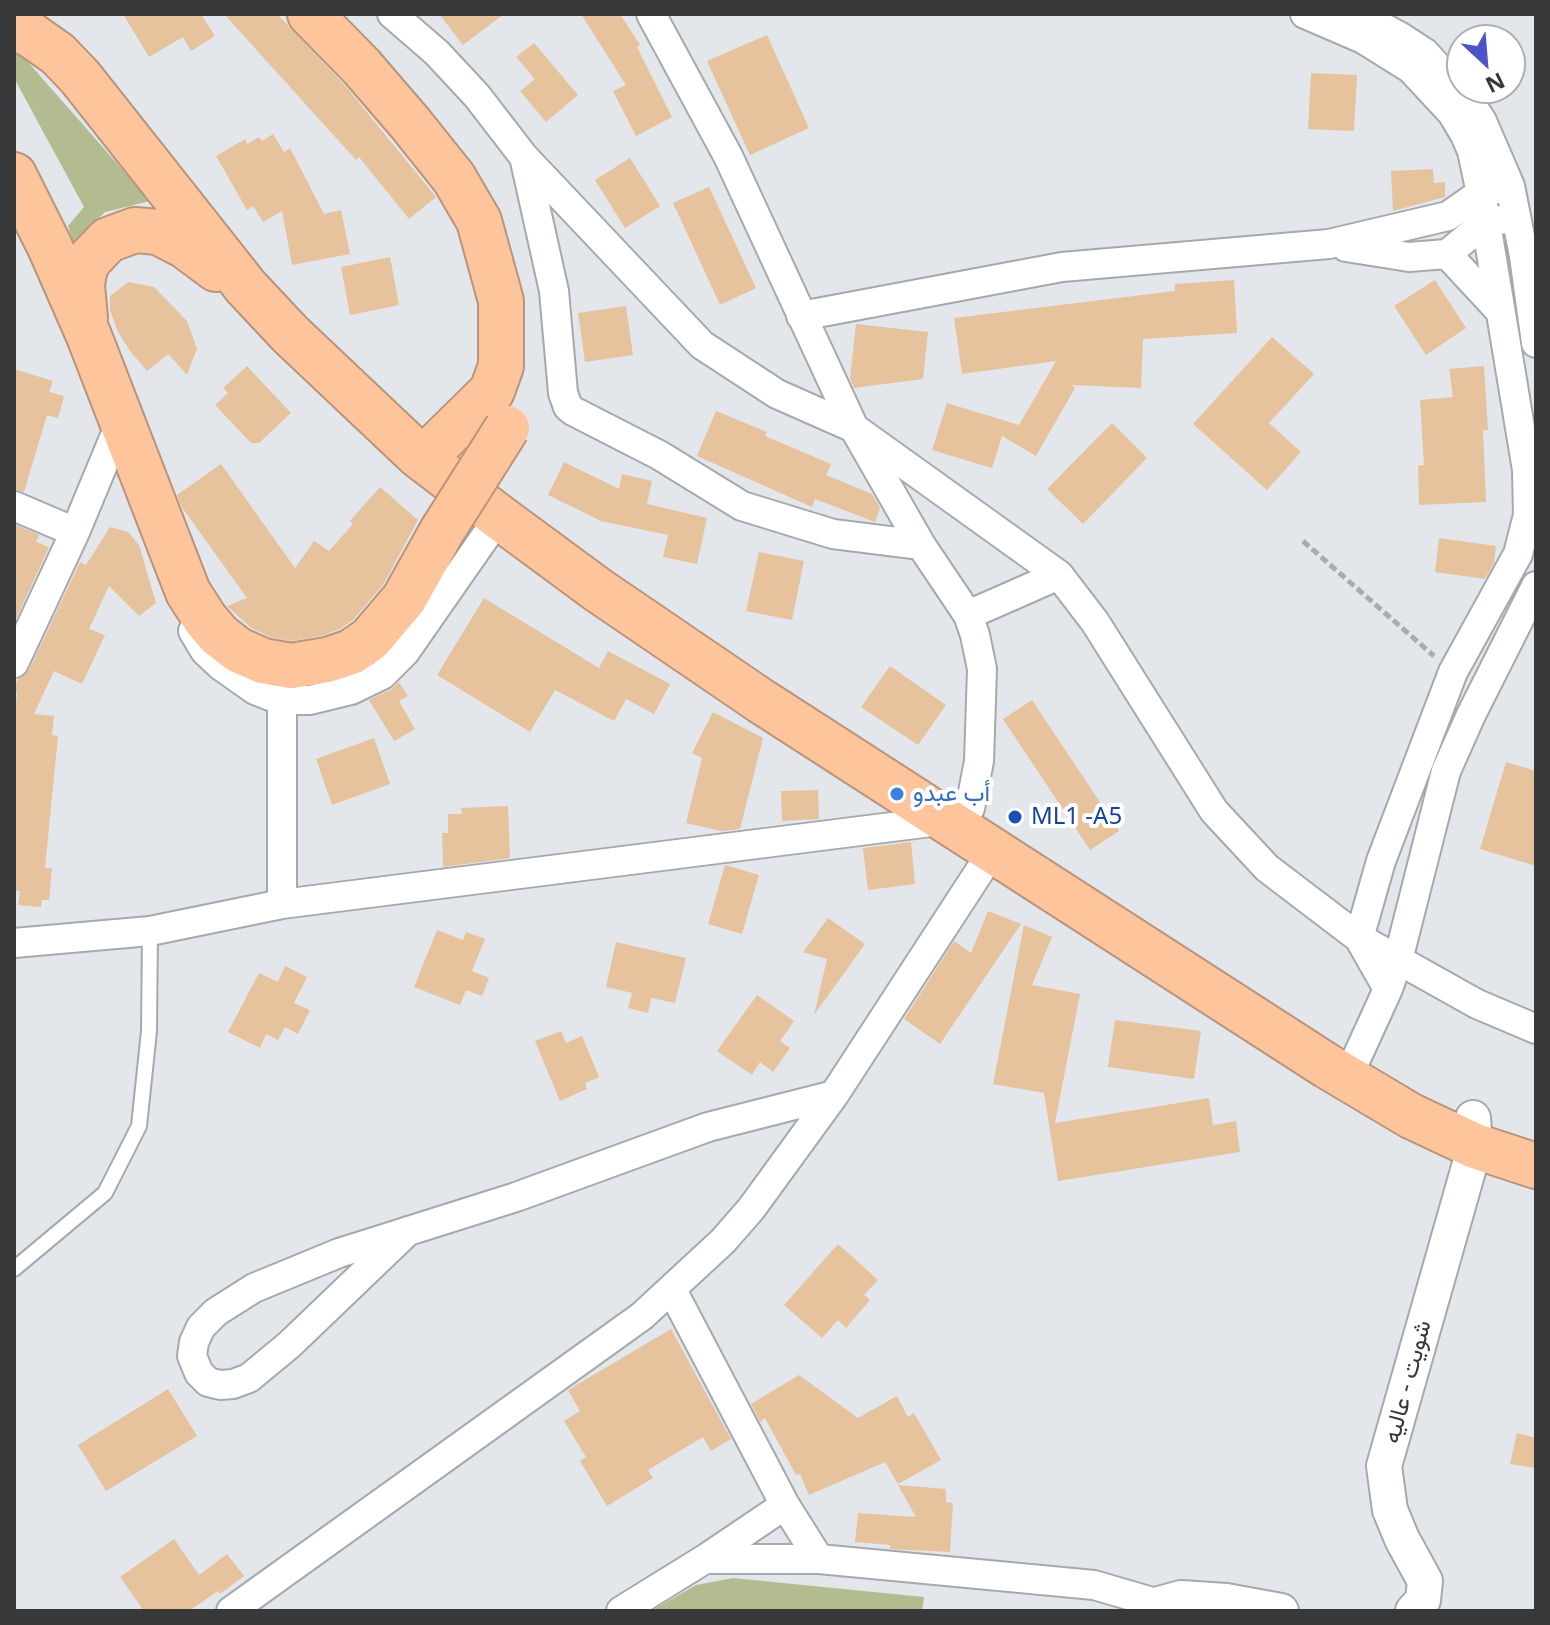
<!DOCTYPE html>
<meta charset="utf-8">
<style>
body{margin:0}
#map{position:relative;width:1550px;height:1625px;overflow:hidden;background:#e3e7eb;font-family:"Noto Sans",sans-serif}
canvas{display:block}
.frame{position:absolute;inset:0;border:16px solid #37383a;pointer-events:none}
.north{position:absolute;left:1446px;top:24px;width:80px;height:80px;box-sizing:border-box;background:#fff;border:2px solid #afafb0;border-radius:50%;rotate:154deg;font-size:22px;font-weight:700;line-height:32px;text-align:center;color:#37383a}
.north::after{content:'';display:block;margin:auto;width:28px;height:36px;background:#4d53c9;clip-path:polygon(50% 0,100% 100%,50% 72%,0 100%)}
</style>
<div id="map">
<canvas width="1550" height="1625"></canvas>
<div class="frame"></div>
<div class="north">N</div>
</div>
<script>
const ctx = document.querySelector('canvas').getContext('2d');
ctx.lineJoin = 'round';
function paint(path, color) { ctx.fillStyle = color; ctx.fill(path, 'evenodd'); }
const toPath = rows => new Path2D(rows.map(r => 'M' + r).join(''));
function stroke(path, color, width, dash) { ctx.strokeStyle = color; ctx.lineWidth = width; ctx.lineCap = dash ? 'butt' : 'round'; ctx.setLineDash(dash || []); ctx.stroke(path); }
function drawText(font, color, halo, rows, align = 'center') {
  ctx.font = font + ' "Noto Sans",Vazirmatn,sans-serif'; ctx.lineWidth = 8; ctx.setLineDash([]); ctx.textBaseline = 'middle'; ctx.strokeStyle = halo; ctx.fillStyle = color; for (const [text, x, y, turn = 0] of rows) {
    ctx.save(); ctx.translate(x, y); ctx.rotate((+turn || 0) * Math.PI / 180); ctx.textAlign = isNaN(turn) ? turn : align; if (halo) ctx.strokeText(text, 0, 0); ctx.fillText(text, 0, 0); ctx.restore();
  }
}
paint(toPath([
 [14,52,27,61,150,201,105,212,73,242,68,226,84,207,14,78],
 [733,1578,924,1597,922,1611,651,1611,696,1585]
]), '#b3bc90');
paint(toPath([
 [123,14,201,14,215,36,191,51,183,37,149,57],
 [224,14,277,14,343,83,436,197,409,219,359,157,356,160],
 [439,14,504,14,463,45],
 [581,14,620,14,640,45,637,47,672,117,636,136,613,91,626,85],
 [767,35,809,128,750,155,707,61],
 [534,43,578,95,546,122,520,91,535,79,516,57],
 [1311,73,1357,75,1354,131,1308,129],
 [273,134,284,152,290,148,324,214,341,210,350,254,292,265,282,211,263,222,253,206,247,210,216,156,245,139,247,144,259,137,262,141],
 [630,158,660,206,625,228,595,180],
 [1433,169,1434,183,1445,182,1445,197,1393,211,1391,171],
 [709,187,756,288,720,305,673,203],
 [390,257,399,305,350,315,341,267],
 [1234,280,1237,333,1143,339,1141,388,1072,385,1075,388,1036,456,1002,436,992,468,932,450,947,403,1019,425,1056,361,962,374,954,318,1175,291,1175,284],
 [1435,280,1466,328,1426,355,1394,306],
 [128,282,154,287,187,321,197,349,187,375,168,354,147,371,130,351,118,332,110,310,110,296],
 [626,306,633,355,585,362,578,313],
 [856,324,928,332,923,379,854,388,850,378],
 [1272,337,1314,374,1269,423,1301,452,1267,490,1193,424],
 [247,366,291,413,259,443,251,443,215,405,228,393,223,388],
 [1484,366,1488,430,1483,430,1486,502,1419,505,1418,466,1424,465,1420,400,1453,397,1449,369],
 [14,369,53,381,49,392,64,396,58,418,47,415,24,492,14,489],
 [716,411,767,432,765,436,831,464,826,475,872,494,880,508,875,522,815,499,812,507,697,456],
 [1112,423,1147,458,1083,524,1047,489],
 [564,462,619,489,622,474,652,481,647,504,707,518,697,564,663,557,668,535,601,521,548,495],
 [221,464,295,568,314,541,329,551,353,524,350,521,380,487,418,520,383,585,353,620,340,629,321,636,291,641,270,637,251,628,227,606,247,598,181,506,177,495],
 [14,524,39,535,36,542,49,547,16,619],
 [110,527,128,532,139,545,156,603,139,616,109,586,89,629,105,635,82,684,54,671,34,714,54,716,52,735,58,736,45,868,52,868,49,900,42,900,41,907,18,905,20,891,14,891,14,723,17,694,14,688,18,679,29,670,80,562,86,565],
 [1439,538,1496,546,1494,563,1485,579,1435,572],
 [759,552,804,561,792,620,746,611],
 [484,598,599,668,608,651,670,684,654,714,626,699,614,721,555,690,530,732,437,675],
 [890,666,946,705,918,745,861,707],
 [399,682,408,696,399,701,415,729,394,741,369,700,390,690],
 [1032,700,1119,831,1090,850,1003,719],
 [713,712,763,738,740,829,721,831,686,823,702,758,692,753],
 [374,738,390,784,332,805,316,759],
 [1506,762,1536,771,1536,866,1480,849],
 [818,790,819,819,782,821,781,791],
 [508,806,510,858,443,867,442,833,448,833,448,814,462,814,461,808],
 [911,842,915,884,868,890,863,848],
 [725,865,759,875,742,934,708,924],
 [988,911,1021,924,940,1044,904,1019,954,941,971,953],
 [828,918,865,944,814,1015,827,959,803,952],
 [1024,925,1052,937,1032,985,1080,994,1055,1123,1209,1098,1213,1125,1236,1121,1240,1152,1058,1181,1044,1093,993,1084],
 [437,930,463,940,466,932,485,939,472,971,489,978,482,996,466,990,460,1005,414,987],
 [616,942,686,958,675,1003,651,998,648,1013,628,1008,632,993,606,987],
 [285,966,307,977,294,1003,310,1010,298,1034,285,1027,278,1040,266,1034,260,1048,228,1032,259,973,278,982],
 [757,995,794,1021,780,1041,790,1048,773,1072,760,1062,752,1075,717,1051],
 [1115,1020,1201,1031,1194,1079,1108,1067],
 [561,1031,566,1043,582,1036,599,1077,585,1083,587,1089,560,1101,535,1041],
 [838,1244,878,1280,864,1295,870,1300,846,1328,838,1320,822,1338,784,1305],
 [671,1329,731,1439,711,1451,703,1437,648,1470,653,1478,607,1506,580,1461,586,1457,564,1421,580,1411,568,1390],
 [799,1375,858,1418,897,1396,908,1417,914,1413,941,1460,898,1484,885,1462,809,1495,800,1474,796,1475,765,1418,760,1422,751,1404],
 [168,1389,197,1436,106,1491,78,1445],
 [1517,1433,1536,1438,1536,1468,1510,1464],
 [898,1485,946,1489,946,1502,953,1503,950,1552,890,1549,890,1545,855,1542,858,1513,916,1517],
 [174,1539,199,1575,227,1554,244,1576,220,1594,218,1591,189,1611,144,1611,120,1577]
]), '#e6c29d');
const service = toPath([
 [14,1269,105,1193,139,1126,149,1031,150,931]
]);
const minor = toPath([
 [392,14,437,53,477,96,524,157,702,345,777,394,854,428,1059,575,1095,622,1214,811,1267,868,1359,938,1477,1004,1536,1029],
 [651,14,728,156,854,428,921,545,968,615,975,635,982,669,979,761,970,808],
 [1305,14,1363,39,1411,69,1452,113,1465,135,1472,151,1481,193,1527,470,1528,515,1518,554,1453,672,1381,861,1359,938,1388,989],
 [1358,14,1399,36,1425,53,1468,100,1482,121,1510,186,1524,256,1536,343],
 [525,161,554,291,563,393,568,407,573,411,659,455,742,506,833,534,921,545],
 [1346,247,1409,257,1447,254,1486,222,1500,220],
 [1447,254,1499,310],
 [801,316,1062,267,1329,244,1448,216,1481,193,1510,186],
 [14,506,75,532],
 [968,615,1059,575],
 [193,631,205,651,221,666,255,690,270,696,282,700,310,700,351,690,382,675,405,652,499,517],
 [14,663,75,532,122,419],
 [282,904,282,700],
 [14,943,150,931,282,904,947,820],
 [1356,1059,1388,989,1398,960,1446,771,1471,715,1536,586],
 [408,1231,289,1345,249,1378,233,1384,220,1385,208,1382,199,1373,192,1356,194,1342,201,1327,216,1312,254,1288,339,1253,516,1197,708,1127,834,1095],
 [672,1290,785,1505,819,1559,1094,1585,1159,1604],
 [705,1559,819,1559],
 [231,1611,642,1316,723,1241,751,1209,834,1095,994,849],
 [621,1611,705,1559,785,1505]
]);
const tertiary = toPath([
 [1153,1611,1159,1604,1181,1598,1226,1601,1281,1611],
 [1413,1611,1423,1600,1425,1581,1402,1539,1390,1510,1384,1466,1475,1146,1473,1118]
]);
const motorway = toPath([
 [310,14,361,66,410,123,454,178,479,221,501,301,501,366,492,391,435,447],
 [14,27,31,35,58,54,80,77,246,287,290,334,419,456,499,517,598,590,761,701,1327,1066,1411,1116,1475,1146,1536,1166],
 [14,175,50,247,89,336,188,592,206,620,219,635,238,650,263,661,291,666,327,660,351,652,370,639,404,599,442,531],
 [85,318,82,285,84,272,88,261,108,240,135,230,158,232,185,246,216,269]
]);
stroke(service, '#a5a9ad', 18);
stroke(minor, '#a5a9ad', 32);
stroke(tertiary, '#a5a9ad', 38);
stroke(motorway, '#b8947a', 48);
stroke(toPath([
 [1303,541,1434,656]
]), '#a9acaf', 5, [8, 4]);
stroke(service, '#fff', 14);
stroke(minor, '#fff', 28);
stroke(tertiary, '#fff', 34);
stroke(motorway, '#fec59d', 44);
const motorwayBridge = toPath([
 [442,531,507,428]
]);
stroke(motorwayBridge, '#b8947a', 48, []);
stroke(motorwayBridge, '#fec59d', 44);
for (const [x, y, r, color] of [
 [897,794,8,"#3f7fe0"],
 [1015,817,8,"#1a4fb4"]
]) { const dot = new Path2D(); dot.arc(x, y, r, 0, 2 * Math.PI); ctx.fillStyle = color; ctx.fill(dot); stroke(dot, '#fff', 3); }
drawText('24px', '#366cbe', '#fff', [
 ["أب عبدو",913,794]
], 'left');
drawText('24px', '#164399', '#fff', [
 ["ML1 -A5",1031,817]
], 'left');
drawText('24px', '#37383a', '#fff', [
 ["شويت - عاليه",1408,1382,-75]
]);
</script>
